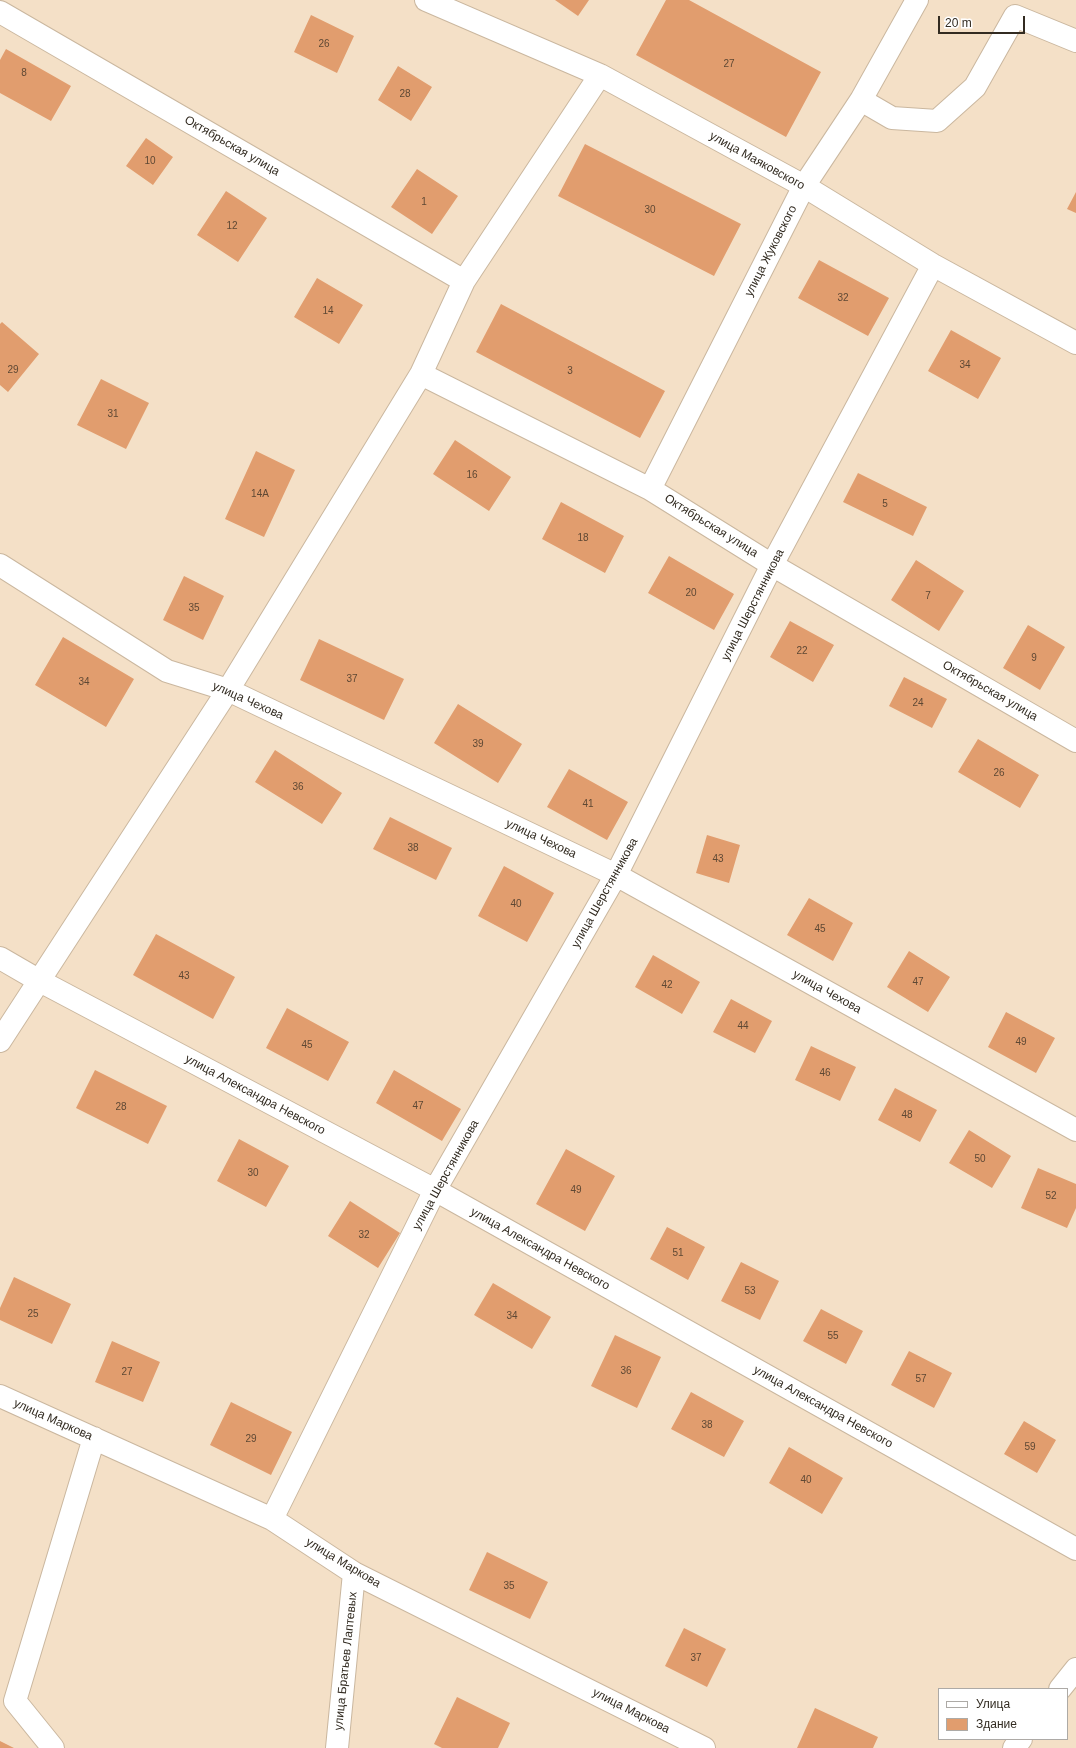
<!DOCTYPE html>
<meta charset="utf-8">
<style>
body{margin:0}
#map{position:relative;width:1076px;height:1748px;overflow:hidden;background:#f4e0c7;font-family:Helvetica,sans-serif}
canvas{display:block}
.legend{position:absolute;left:938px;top:1688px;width:130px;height:52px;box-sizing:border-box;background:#fff;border:1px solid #adaaa6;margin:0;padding:5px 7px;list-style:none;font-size:12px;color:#322b21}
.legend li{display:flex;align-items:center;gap:8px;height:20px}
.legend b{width:20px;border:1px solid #adaaa6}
.scale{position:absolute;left:938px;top:16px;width:87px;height:18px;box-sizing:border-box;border:2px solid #322b21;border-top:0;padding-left:5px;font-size:12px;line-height:14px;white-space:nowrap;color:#322b21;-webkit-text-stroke:3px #fff;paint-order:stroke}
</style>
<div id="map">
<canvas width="1076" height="1748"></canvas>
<ul class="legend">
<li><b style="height:5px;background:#fff"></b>Улица</li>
<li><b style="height:11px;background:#e19d6e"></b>Здание</li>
</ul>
<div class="scale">20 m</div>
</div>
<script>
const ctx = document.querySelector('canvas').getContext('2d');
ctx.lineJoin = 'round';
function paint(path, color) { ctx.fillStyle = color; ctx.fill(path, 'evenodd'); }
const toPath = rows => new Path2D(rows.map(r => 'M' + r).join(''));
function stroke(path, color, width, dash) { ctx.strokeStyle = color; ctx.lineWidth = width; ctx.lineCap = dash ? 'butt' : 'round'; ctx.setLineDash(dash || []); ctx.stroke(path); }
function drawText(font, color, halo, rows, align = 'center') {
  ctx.font = font + ' Helvetica,sans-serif'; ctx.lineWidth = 3; ctx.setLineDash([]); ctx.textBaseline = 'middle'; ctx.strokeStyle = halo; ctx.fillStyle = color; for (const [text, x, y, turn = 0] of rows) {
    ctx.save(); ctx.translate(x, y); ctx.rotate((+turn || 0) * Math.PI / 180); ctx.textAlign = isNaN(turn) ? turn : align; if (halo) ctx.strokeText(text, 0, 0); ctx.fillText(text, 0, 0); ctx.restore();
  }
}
paint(toPath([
 [555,0,589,0,578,16],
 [666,0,689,0,821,72,786,137,636,55],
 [311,15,354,36,337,73,294,52],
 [6,49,71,86,51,121,0,93,0,60],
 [398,66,432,87,411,121,378,100],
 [146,138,173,157,153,185,126,166],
 [585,144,741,224,714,276,558,196],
 [417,169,458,196,432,234,391,207],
 [226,191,267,218,238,262,197,235],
 [1076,192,1076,213,1067,209],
 [819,260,889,298,868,336,798,298],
 [317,278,363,305,339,344,294,317],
 [501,304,665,391,640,438,476,352],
 [2,322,39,354,8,392,0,385,0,324],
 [951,330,1001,358,978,399,928,371],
 [101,379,149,403,126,449,77,425],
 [455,440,511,477,489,511,433,474],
 [256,451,295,470,264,537,225,519],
 [858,473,927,507,913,536,843,502],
 [561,502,624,536,605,573,542,539],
 [669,556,734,594,714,630,648,593],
 [916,560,964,591,939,631,891,600],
 [184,576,224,596,203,640,163,620],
 [790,621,834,645,813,682,770,657],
 [1028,625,1065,647,1040,690,1003,668],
 [63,637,134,679,106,727,35,685],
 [319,639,404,679,384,720,300,680],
 [904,677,947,699,932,728,889,706],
 [458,704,522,744,498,783,434,743],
 [978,739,1039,775,1020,808,958,772],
 [275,750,342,793,322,824,255,782],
 [569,769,628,802,607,840,547,807],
 [390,817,452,848,436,880,373,849],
 [707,835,740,845,729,883,696,873],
 [504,866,554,893,527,942,478,916],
 [809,898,853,923,833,961,787,935],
 [156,934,235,977,213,1019,133,975],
 [909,951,950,977,928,1012,887,987],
 [653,955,700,982,682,1014,635,987],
 [731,999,772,1021,755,1053,713,1032],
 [287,1008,349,1042,328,1081,266,1048],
 [1006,1012,1055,1038,1036,1073,988,1047],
 [811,1046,856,1067,840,1101,795,1080],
 [95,1070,167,1106,148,1144,76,1108],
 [394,1070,461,1109,442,1141,376,1103],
 [895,1088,937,1110,920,1142,878,1120],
 [969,1130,1011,1156,992,1188,949,1163],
 [239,1139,289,1166,266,1207,217,1181],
 [566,1149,615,1176,585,1231,536,1204],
 [1038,1168,1076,1184,1076,1208,1067,1228,1021,1208],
 [350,1201,400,1233,378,1268,328,1236],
 [667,1227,705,1247,688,1280,650,1259],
 [741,1262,779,1281,760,1320,721,1301],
 [14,1277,71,1304,52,1344,0,1320,0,1308],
 [493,1283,551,1317,532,1349,474,1315],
 [821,1309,863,1331,846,1364,803,1341],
 [615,1335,661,1357,637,1408,591,1386],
 [112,1341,160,1362,143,1402,95,1382],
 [909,1351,952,1373,934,1408,891,1385],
 [691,1392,744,1421,724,1457,671,1429],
 [231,1402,292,1432,271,1475,210,1445],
 [1024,1421,1056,1440,1037,1473,1004,1454],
 [789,1447,843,1478,822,1514,769,1483],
 [487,1552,548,1582,530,1619,469,1590],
 [684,1628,726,1649,707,1687,665,1666],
 [457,1697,510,1723,498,1748,442,1748,434,1744],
 [815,1708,878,1737,873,1748,797,1748],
 [0,1741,14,1748,0,1748]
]), '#e19d6e');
const minor = toPath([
 [426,0,600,75,804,186,933,265,1076,343],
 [0,12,464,281],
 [861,100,892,118,937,121,975,87,1015,16,1076,41],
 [421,374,650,489,772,565,1076,741],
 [650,489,804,186,861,100,917,0],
 [0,565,167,671,228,690,616,875,1076,1130],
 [0,958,38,980,435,1190,1076,1549],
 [0,1041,228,690,421,374,464,281,600,75],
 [0,1396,272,1519,354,1573,704,1748],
 [272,1519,435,1190,616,875,772,565,933,265],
 [1060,1689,1076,1669],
 [53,1748,15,1701,94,1438],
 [337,1748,354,1573],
 [1014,1748,1021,1739]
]);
stroke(minor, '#cab79f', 24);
stroke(minor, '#fff', 22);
drawText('10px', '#5e4834', null, [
 ["26",324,44],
 ["27",729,64],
 ["8",24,73],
 ["28",405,94],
 ["10",150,161],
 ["1",424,202],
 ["30",650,210],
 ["12",232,226],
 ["32",843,298],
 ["14",328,311],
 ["34",965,365],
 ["29",13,370],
 ["3",570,371],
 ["31",113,414],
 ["16",472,475],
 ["14А",260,494],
 ["5",885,504],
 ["18",583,538],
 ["20",691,593],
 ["7",928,596],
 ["35",194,608],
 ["22",802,651],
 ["9",1034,658],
 ["37",352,679],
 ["34",84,682],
 ["24",918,703],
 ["39",478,744],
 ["26",999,773],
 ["36",298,787],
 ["41",588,804],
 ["38",413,848],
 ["43",718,859],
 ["40",516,904],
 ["45",820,929],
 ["43",184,976],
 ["47",918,982],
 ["42",667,985],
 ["44",743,1026],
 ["49",1021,1042],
 ["45",307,1045],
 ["46",825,1073],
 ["47",418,1106],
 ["28",121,1107],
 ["48",907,1115],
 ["50",980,1159],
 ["30",253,1173],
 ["49",576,1190],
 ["52",1051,1196],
 ["32",364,1235],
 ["51",678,1253],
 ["53",750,1291],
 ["25",33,1314],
 ["34",512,1316],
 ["55",833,1336],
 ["36",626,1371],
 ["27",127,1372],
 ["57",921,1379],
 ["38",707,1425],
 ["29",251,1439],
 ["59",1030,1447],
 ["40",806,1480],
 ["35",509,1586],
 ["37",696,1658]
]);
drawText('12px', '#322b21', '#fff', [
 ["Октябрьская улица",232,146,30],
 ["улица Маяковского",757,161,29],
 ["улица Жуковского",771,251,-63],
 ["Октябрьская улица",711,526,32],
 ["улица Шерстянникова",753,605,-63],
 ["Октябрьская улица",990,691,30],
 ["улица Чехова",248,701,24],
 ["улица Чехова",541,839,25],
 ["улица Шерстянникова",605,893,-61],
 ["улица Чехова",827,992,29],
 ["улица Александра Невского",255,1095,28],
 ["улица Шерстянникова",446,1175,-61],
 ["улица Александра Невского",540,1249,29],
 ["улица Александра Невского",823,1407,29],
 ["улица Маркова",53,1420,24],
 ["улица Маркова",343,1563,31],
 ["улица Братьев Лаптевых",346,1661,-84],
 ["улица Маркова",631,1711,27]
]);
</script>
